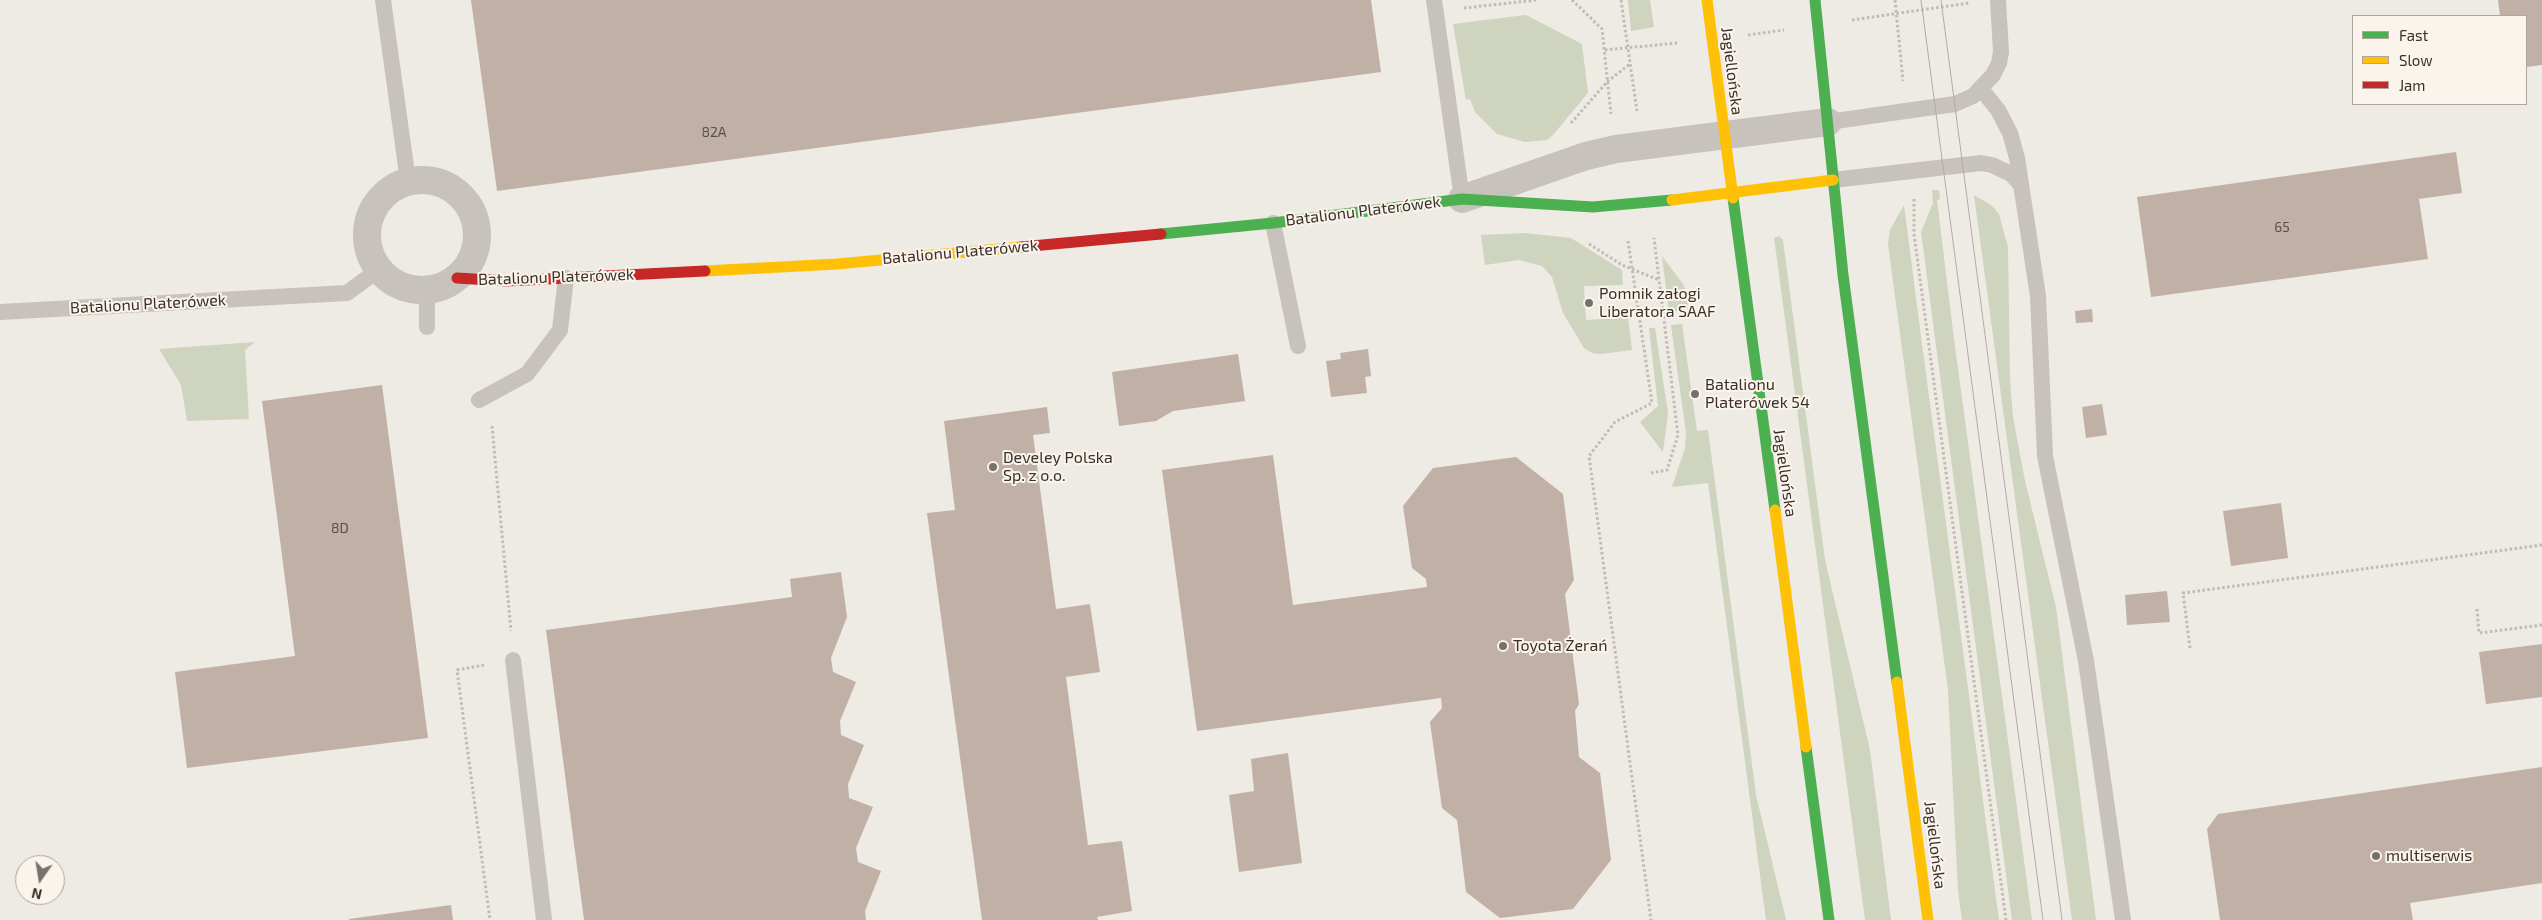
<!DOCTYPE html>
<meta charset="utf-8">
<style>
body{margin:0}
#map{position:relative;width:2542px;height:920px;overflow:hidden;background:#eeeae4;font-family:"Exo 2",sans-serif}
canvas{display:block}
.legend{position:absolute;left:2352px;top:15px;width:175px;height:90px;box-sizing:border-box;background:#faf4ec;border:1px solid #ada69e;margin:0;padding:6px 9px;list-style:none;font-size:15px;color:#39302a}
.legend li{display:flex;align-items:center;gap:10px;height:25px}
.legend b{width:25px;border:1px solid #ada69e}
.north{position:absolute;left:15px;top:855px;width:50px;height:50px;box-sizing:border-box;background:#faf4ec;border:1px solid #ada69e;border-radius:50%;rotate:193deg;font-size:14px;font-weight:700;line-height:20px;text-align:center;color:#39302a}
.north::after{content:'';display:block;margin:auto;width:18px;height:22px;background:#78716b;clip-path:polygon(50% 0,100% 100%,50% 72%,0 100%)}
</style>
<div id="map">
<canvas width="2542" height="920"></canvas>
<ul class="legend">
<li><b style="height:6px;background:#4caf50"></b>Fast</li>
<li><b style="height:6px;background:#ffc107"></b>Slow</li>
<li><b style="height:6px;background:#c62828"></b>Jam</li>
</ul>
<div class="north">N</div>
</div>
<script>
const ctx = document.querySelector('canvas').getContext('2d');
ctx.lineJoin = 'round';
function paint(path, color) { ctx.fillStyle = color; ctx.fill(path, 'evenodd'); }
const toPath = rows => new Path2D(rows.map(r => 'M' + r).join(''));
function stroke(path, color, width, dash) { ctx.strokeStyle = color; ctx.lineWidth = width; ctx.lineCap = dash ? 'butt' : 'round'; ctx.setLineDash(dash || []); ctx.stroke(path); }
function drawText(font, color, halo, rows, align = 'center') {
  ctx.font = font + ' "Exo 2",sans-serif'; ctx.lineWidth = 4; ctx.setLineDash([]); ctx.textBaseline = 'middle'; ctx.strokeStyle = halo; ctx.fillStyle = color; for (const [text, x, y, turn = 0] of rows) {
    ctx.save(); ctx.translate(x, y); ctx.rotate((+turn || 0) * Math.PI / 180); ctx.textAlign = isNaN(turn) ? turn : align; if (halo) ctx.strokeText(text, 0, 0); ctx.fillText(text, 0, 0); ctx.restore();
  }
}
paint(toPath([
 [1628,0,1650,0,1654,27,1631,31],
 [1526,15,1582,44,1588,93,1552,136,1547,140,1525,142,1497,134,1475,112,1470,99,1466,100,1453,24],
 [1932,190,1939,190,1940,199,1937,200,1953,331,2032,920,2012,920,1921,232,1933,203],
 [1974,195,1991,205,1999,214,2008,247,2010,380,2013,417,2025,481,2056,607,2096,920,2072,920],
 [1904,205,1922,344,1999,920,1962,920,1958,891,1948,690,1888,244,1890,230],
 [1525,233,1571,238,1622,270,1623,285,1584,286,1586,320,1628,317,1632,350,1600,354,1592,353,1584,348,1563,313,1552,277,1542,266,1519,260,1485,265,1481,235],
 [1779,236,1783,240,1825,560,1870,750,1891,920,1865,920,1777,259,1774,238],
 [1662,256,1683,284,1688,298,1688,309,1669,313],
 [1682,324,1697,431,1708,430,1756,795,1786,920,1766,920,1708,483,1672,487,1685,448,1686,433,1671,325],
 [1649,328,1655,328,1668,413,1663,452,1640,422,1658,406],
 [255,342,245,350,249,419,187,421,181,385,159,349]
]), '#ced4be');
paint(toPath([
 [471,0,1371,0,1381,72,497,191],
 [2498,0,2542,0,2542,65,2526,67,2526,16,2500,16],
 [2456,152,2462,193,2419,199,2428,259,2151,297,2137,197],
 [2092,309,2093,322,2076,323,2075,311],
 [1368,349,1371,376,1365,377,1367,393,1331,397,1326,361,1341,359,1340,353],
 [1238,354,1245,401,1173,411,1156,421,1119,426,1112,372],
 [382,385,428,738,187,768,175,672,295,656,262,401],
 [2102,404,2107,435,2086,438,2082,407],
 [1047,407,1050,433,1033,435,1056,609,1090,604,1100,672,1066,677,1088,845,1122,841,1132,911,1097,917,1098,920,982,920,927,513,955,510,944,421],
 [1273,455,1293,605,1427,587,1426,579,1412,568,1403,506,1433,468,1516,457,1563,494,1574,580,1565,594,1579,704,1575,711,1579,757,1600,773,1611,860,1573,909,1500,918,1466,892,1457,820,1442,808,1430,722,1442,708,1441,698,1197,731,1162,470],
 [2281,503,2288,558,2231,566,2223,511],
 [841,572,847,617,831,658,833,672,856,682,840,721,841,735,864,745,848,784,849,798,873,807,856,848,858,862,881,871,865,911,866,920,584,920,546,630,792,597,790,579],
 [2167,591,2170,622,2127,625,2125,595],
 [2542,644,2542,697,2486,704,2479,652],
 [1288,753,1302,863,1239,872,1229,795,1254,791,1251,759],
 [2542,767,2542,883,2410,903,2413,920,2220,920,2207,829,2218,814],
 [451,905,453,920,349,920,349,919]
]), '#c1b0a6');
stroke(toPath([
 [1572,0,1602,29,1611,114],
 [1621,0,1637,111],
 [1895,0,1903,81],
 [1464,8,1537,0],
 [1852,20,1969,3],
 [1748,35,1784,30],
 [1605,50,1677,43],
 [1571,123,1608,81,1630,64],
 [1914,199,1914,234,2006,920],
 [1628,241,1652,403,1615,422,1589,456,1651,920],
 [1589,244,1622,265,1659,280],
 [492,426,511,631],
 [1651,473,1667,470,1678,435,1654,238],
 [2477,609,2479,633,2542,625],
 [2190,648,2183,593,2542,545],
 [484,665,457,670,490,920]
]), '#c0bbb5', 3, [2.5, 2.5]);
stroke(toPath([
 [383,0,408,181],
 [1434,0,1462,199],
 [1982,90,1998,110,2010,133,2017,158,2038,296,2045,456,2086,661,2123,920],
 [1828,122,1955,104,1973,96,1993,75,1999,63,2001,52,1998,0],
 [1833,180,1981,163,1992,165,2011,174,2020,184],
 [1273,223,1298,346],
 [427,290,427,327],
 [0,312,347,293,378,270],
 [479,400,527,374,560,330,566,278],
 [513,660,544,920]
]), '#c8c2bc', 16);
stroke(toPath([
 '367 235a55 55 0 1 1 110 0a55 55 0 1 1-110 0Z',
 [1462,199,1586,156,1616,149,1828,122]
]), '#c8c2bc', 28);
stroke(toPath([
 [1815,0,1843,275,1897,682],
 [1733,198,1775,510],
 [1161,234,1273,223,1462,199,1593,207,1672,200],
 [1806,747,1829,920]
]), '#4caf50', 11);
stroke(toPath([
 [1707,0,1733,198],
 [1672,200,1833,180],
 [705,271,837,264,1021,247],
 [1775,510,1806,747],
 [1897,682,1928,920]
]), '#ffc107', 11);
stroke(toPath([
 [1021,247,1161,234],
 [457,278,506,281,705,271]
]), '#c62828', 11);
stroke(toPath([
 [1921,0,2043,920],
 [1941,0,2062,920]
]), '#b0aba6', 1);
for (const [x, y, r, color] of [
 [1589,303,5,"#78716b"],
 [1695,394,5,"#78716b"],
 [993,467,5,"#78716b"],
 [1503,646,5,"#78716b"],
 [2376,856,5,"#78716b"]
]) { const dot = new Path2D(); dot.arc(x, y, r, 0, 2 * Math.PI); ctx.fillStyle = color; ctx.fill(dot); stroke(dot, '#faf4ec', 2); }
drawText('14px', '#5b5049', null, [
 ["82A",714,132],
 ["65",2282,227],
 ["8D",340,528]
]);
drawText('16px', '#39302a', '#faf4ec', [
 ["Jagiellońska",1732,71,83],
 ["Batalionu Platerówek",1363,211,-7],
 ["Batalionu Platerówek",960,252,-5],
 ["Batalionu Platerówek",556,277,-2],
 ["Batalionu Platerówek",148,304,-3],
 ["Jagiellońska",1785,473,82],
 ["Jagiellońska",1935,845,83]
]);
drawText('16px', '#39302a', '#faf4ec', [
 ["Pomnik załogi",1599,294],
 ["Liberatora SAAF",1599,312],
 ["Batalionu",1705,385],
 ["Platerówek 54",1705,403],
 ["Develey Polska",1003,458],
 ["Sp. z o.o.",1003,476],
 ["Toyota Żerań",1513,646],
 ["multiserwis",2386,856]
], 'left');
</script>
